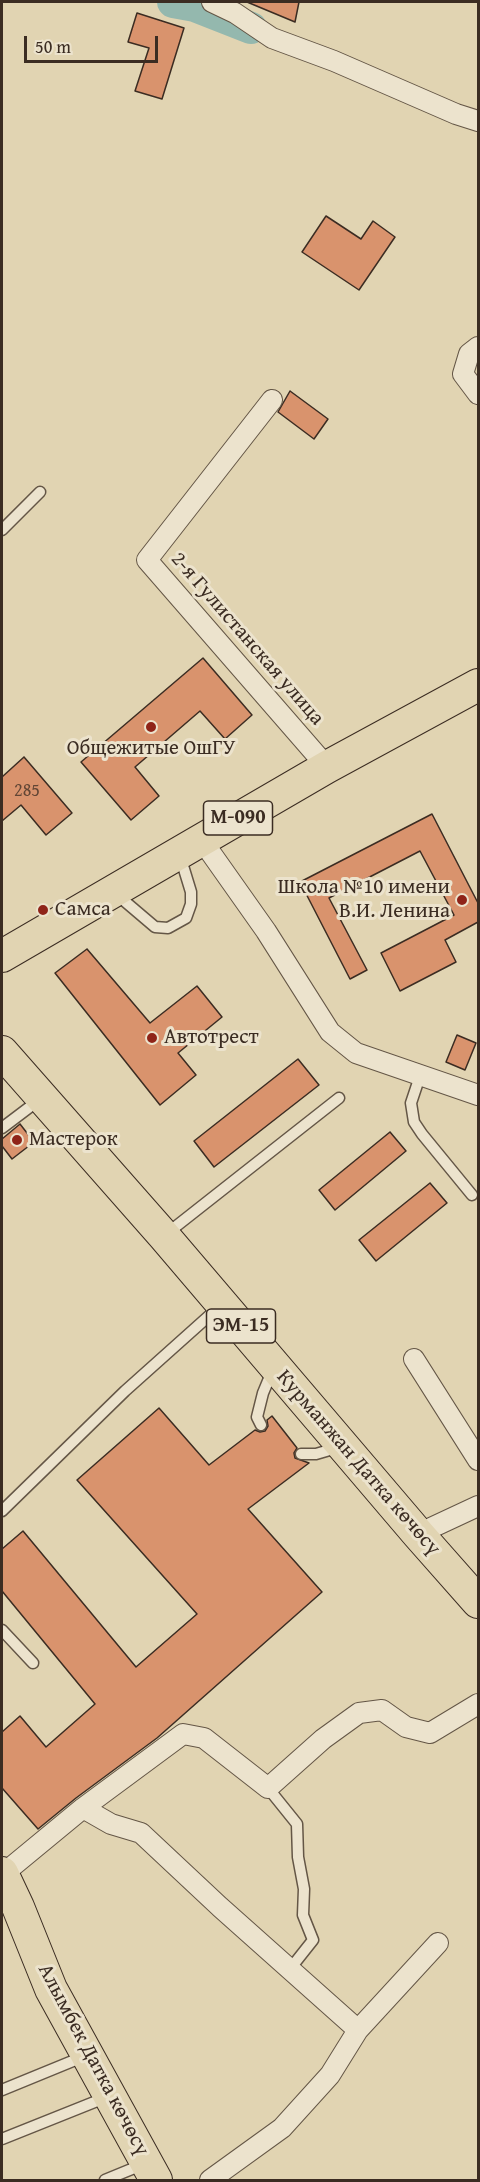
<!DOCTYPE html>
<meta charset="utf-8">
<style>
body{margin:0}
#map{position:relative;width:480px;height:2182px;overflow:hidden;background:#e1d4b2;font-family:"Gentium Book Plus",serif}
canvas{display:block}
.frame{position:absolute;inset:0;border:3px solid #3b2c22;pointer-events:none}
.scale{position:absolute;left:24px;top:36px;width:134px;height:27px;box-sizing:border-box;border:3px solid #3b2c22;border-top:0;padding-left:8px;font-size:18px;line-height:21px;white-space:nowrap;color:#3b2c22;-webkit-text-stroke:4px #ece3cd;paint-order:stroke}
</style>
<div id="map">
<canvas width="480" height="2182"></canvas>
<div class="frame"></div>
<div class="scale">50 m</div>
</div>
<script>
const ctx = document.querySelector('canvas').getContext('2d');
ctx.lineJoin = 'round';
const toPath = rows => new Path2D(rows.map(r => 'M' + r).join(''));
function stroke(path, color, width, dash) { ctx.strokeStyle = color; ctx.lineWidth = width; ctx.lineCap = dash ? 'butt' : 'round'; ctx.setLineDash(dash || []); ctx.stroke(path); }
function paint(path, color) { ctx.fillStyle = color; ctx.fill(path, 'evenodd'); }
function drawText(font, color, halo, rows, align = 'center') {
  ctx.font = font + ' "Gentium Book Plus",serif'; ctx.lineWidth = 6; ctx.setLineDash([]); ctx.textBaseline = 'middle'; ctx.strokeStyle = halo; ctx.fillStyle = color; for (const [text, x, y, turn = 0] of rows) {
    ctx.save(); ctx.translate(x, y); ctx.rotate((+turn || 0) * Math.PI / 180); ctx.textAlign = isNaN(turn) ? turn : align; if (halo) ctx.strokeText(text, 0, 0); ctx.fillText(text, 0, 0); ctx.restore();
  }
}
stroke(toPath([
 [173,2,195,6,251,28]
]), '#94b8ae', 32);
const building = toPath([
 [247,2,299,2,295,22,247,2],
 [137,13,184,28,162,99,135,91,149,48,128,42,137,13],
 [326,216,361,239,373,221,395,237,359,290,302,252,326,216],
 [290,391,328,419,314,439,278,412,290,391],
 [203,658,252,715,225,739,200,711,135,767,159,796,131,820,81,762,203,658],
 [24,757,72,813,46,835,21,805,2,821,2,777,24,757],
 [432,814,478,903,478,922,445,940,456,962,400,991,381,953,454,915,420,851,329,898,367,970,350,979,300,882,432,814],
 [87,949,150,1023,197,986,222,1017,178,1053,196,1075,160,1105,55,973,87,949],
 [457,1035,476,1043,465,1070,446,1062,457,1035],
 [298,1059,319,1085,214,1167,194,1141,298,1059],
 [20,1124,34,1142,12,1159,2,1146,2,1139,20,1124],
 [390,1132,406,1151,335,1210,319,1190,390,1132],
 [430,1183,447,1203,376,1261,359,1240,430,1183],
 [159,1408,209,1465,255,1430,260,1432,265,1431,268,1426,267,1420,272,1416,297,1448,294,1453,295,1458,309,1463,248,1509,322,1592,157,1738,76,1798,38,1829,2,1788,2,1732,20,1716,46,1747,95,1704,2,1591,2,1549,23,1531,136,1667,197,1614,77,1480,159,1408]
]);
paint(building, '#d9936d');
stroke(building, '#3b2c22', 1.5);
const lane = toPath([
 [2,530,40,492],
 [115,893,155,927,168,928,186,918,191,904,191,892,180,856],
 [420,1076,411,1103,414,1122,422,1134,472,1195],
 [2,1128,39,1100],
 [165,1235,339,1098],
 [261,1425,257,1417,263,1393,273,1369],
 [301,1454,316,1454,340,1447],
 [2,1511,125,1391,220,1306],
 [2,1630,33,1663],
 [268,1788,297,1824,298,1857,304,1889,303,1915,313,1940,290,1969],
 [2,2090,85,2056],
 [2,2139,107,2097],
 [105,2180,144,2164]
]);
const street = toPath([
 [212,2,235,13,272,38,334,61,456,114,478,121],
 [478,347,469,354,463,374,478,394],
 [272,400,147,560,327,767],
 [201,839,266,931,330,1032,356,1053,478,1095],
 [414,1359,478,1460],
 [418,1534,478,1506],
 [83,1808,111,1824,141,1833,220,1907,358,2030],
 [3,1874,83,1808,183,1734,204,1738,268,1788,323,1739,359,1713,382,1710,406,1727,430,1733,478,1704],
 [210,2180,282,2128,330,2075,358,2030,438,1943]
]);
const primary = toPath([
 [2,956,327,767,478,685],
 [2,1052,164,1236,418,1534,478,1602],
 [2,1873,18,1907,51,1989,156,2180]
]);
stroke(lane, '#645646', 13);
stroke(street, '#645646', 22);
stroke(primary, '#3b2c22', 34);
stroke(lane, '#ece3cd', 10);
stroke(street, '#ece3cd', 20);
stroke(primary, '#e1d4b2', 32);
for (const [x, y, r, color] of [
 [151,727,6,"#8f2418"],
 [462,900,6,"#8f2418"],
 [43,910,6,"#8f2418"],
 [152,1038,6,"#8f2418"],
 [17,1140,6,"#8f2418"]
]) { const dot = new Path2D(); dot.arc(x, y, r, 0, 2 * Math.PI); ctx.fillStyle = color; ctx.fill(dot); stroke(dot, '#ece3cd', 2); }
drawText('18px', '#624635', null, [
 ["285",27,791]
]);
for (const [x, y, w] of [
 [238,818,69],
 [241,1326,69]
]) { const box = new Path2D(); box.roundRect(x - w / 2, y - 17, w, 34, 4.5); ctx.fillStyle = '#ece3cd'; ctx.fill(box); stroke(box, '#3b2c22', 1.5); }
drawText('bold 20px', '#3b2c22', null, [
 ["М-090",238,818],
 ["ЭМ-15",241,1326]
]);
drawText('21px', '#3b2c22', '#ece3cd', [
 ["2-я Гулистанская улица",247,639,49],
 ["Курманжан Датка көчөсү",358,1463,49],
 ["Алымбек Датка көчөсү",93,2060,62]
]);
drawText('21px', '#3b2c22', '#ece3cd', [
 ["Общежитые ОшГУ",151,749,"center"],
 ["Школа №10 имени",450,888,"right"],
 ["В.И. Ленина",450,912,"right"],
 ["Самса",55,910],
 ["Автотрест",164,1038],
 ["Мастерок",29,1140]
], 'left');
</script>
